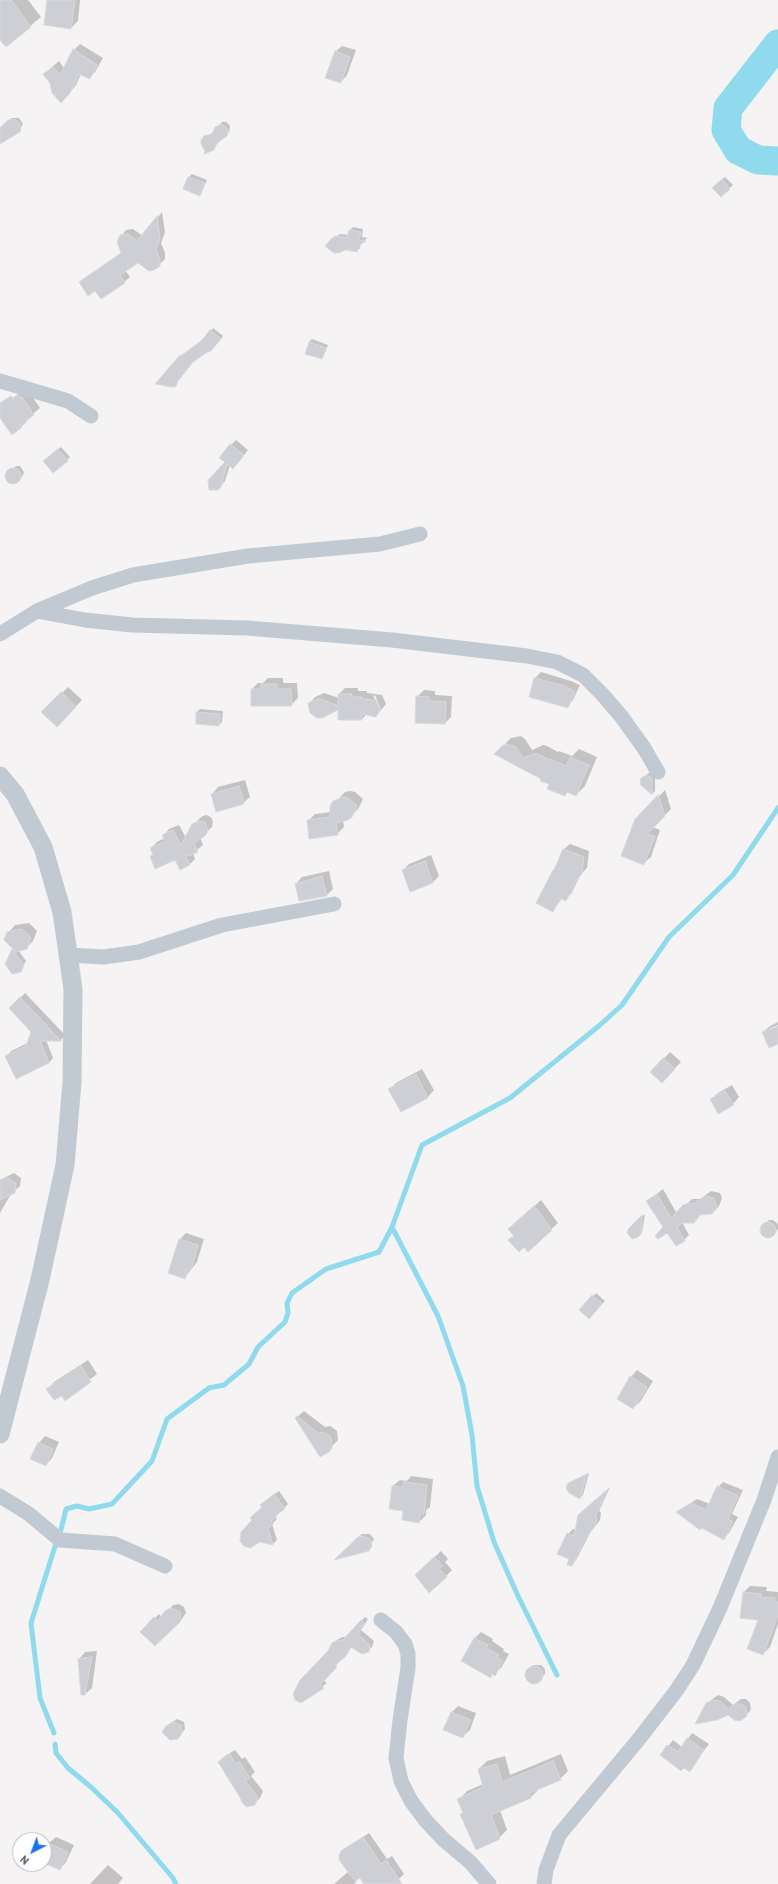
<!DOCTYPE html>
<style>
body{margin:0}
#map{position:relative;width:778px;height:1884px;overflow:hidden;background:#f5f3f3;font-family:"PT Sans",sans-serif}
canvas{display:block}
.north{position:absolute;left:12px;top:1832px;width:40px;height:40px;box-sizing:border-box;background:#fff;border:1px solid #b7bbc0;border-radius:50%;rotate:222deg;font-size:11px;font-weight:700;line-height:16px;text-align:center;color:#4a5661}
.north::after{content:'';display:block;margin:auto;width:14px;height:18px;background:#1a73e8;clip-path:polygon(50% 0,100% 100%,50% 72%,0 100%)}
</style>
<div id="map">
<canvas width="778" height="1884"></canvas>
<div class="north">N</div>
</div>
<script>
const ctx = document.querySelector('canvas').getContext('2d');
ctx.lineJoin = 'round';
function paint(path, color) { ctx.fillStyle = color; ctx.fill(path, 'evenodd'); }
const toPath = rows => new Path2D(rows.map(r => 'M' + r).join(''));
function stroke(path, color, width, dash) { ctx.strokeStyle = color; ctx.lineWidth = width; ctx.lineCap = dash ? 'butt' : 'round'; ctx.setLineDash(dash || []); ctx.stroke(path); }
paint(toPath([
 [0,0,28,0,41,17,6,46,0,38],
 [48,0,80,0,78,21,71,28],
 [80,44,103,58,95,72,89,78,81,74,76,85,67,96,51,83,44,74,59,61,64,68,74,50],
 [342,46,356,50,347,75,341,82,335,52],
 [11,118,19,118,23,124,19,131,5,124],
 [222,122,226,122,230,126,229,132,219,141,213,149,205,137,214,132,216,128],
 [192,174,207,180,200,195,189,177],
 [725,177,733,185,721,196,716,185],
 [162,212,165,232,161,243,165,253,165,259,159,265,154,269,145,268,138,262,125,270,130,277,124,282,95,290,80,282,122,252,121,236,126,230,133,229,143,236],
 [353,227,363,229,362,237,368,238,361,242,360,248,357,251,333,239,340,234,349,235,350,230],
 [213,328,223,336,213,348,194,361,175,385,180,356,205,339],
 [312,339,328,345,324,355,321,358,309,342],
 [25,390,28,390,40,408,27,419,28,420,21,427,0,416,0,406],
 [236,440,248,450,238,463,230,465,225,481,218,489,231,445],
 [61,447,70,457,67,460,48,458],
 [16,466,20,466,24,472,23,475,18,482,11,483,8,481,7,474],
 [541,672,571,681,580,685,573,700,567,707,530,696,535,678],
 [268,678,283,678,283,683,297,683,298,698,291,705,252,689,258,683,263,683],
 [68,687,82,700,57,726,43,712],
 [345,688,358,688,358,691,367,691,367,693,382,695,386,704,381,710,375,695,373,696,381,710,376,715,367,714,362,719,339,709,309,704,315,697,324,693,339,698,339,694],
 [424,690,435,691,435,695,452,696,451,717,445,723,417,697],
 [200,709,223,711,222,722,219,725,197,712],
 [521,736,525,739,532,750,543,745,547,746,558,752,559,751,572,756,579,749,597,757,585,786,576,795,569,791,565,795,542,778,496,753,511,738],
 [650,772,655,775,655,791,652,794,641,784,642,778],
 [245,780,250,797,243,803,212,794,218,787],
 [665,790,671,809,653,827,660,830,651,857,644,863,636,820],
 [350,791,355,792,363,799,358,809,351,816,343,820,344,827,337,834,308,821,315,814,331,812,331,807,338,799,345,792],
 [206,815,211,817,213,822,212,827,200,837,203,845,193,853,195,859,190,864,175,859,151,856,154,854,151,848,157,842,165,838,164,835,169,829,179,825,186,838,195,823,201,817],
 [570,844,589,851,587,868,581,874,571,894,565,899,562,898,553,911,554,870,557,867,564,849],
 [431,855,439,876,433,882,411,891,403,870,409,864],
 [329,871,333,889,327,895,300,900,296,884,302,877],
 [29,923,37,931,33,941,26,948,18,950,26,961,20,971,7,964,14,949,9,932,15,925],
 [25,993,65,1035,61,1040,46,1040,53,1058,49,1063,7,1056,11,1051,28,1043,32,1032,10,1008],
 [778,1022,778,1025,770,1028,770,1030,778,1027,778,1043,763,1032,770,1026],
 [670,1052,681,1062,668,1075,651,1072],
 [422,1069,434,1090,428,1097,401,1111,390,1089,396,1083],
 [732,1085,739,1097,733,1104,711,1099,718,1093],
 [14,1173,21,1178,20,1186,11,1194,0,1213,0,1180],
 [663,1189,677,1214,692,1199,700,1199,711,1191,720,1193,722,1198,719,1206,714,1212,701,1214,682,1222,689,1235,684,1240,665,1227,648,1201],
 [541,1200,558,1223,528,1250,516,1223],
 [645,1214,642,1232,639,1235,630,1228],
 [769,1220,773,1220,778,1224,778,1229,771,1237,767,1237,761,1234,761,1229],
 [186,1233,204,1239,197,1262,185,1277,179,1240],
 [596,1293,605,1301,592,1315,580,1310],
 [88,1360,97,1374,65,1399,62,1394,48,1389,54,1382],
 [637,1370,653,1381,640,1402,633,1408,631,1377],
 [304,1411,325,1427,330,1426,337,1431,338,1440,331,1447,296,1418],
 [45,1436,59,1442,52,1458,46,1465,39,1443],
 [589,1473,583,1495,580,1498,571,1494,568,1488,569,1484],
 [411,1476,433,1479,430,1507,426,1510,426,1515,419,1522,404,1510,393,1486,400,1480,407,1481],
 [723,1482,743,1490,732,1514,738,1517,729,1533,724,1538,677,1512,697,1499,710,1504,718,1487],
 [610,1487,599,1511,601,1513,600,1520,590,1533,576,1560,572,1565,568,1534,573,1529,576,1530,584,1511],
 [279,1491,288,1504,275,1517,277,1519,272,1524,277,1540,273,1544,260,1541,263,1507,265,1501],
 [362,1534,370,1534,374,1539,368,1550,337,1558],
 [441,1551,448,1559,445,1562,452,1570,446,1576,423,1568],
 [750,1586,767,1587,766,1591,778,1592,778,1624,770,1647,763,1654,760,1619,741,1617,744,1592],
 [179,1604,184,1607,186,1613,179,1623,141,1632,159,1614,162,1617,173,1605],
 [365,1617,368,1619,361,1630,374,1641,372,1647,368,1651,353,1646,323,1680,327,1683,301,1702,332,1643,342,1637,346,1637],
 [481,1632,493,1639,492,1641,504,1649,503,1651,509,1654,501,1668,490,1676,462,1660,475,1638],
 [97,1651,92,1688,85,1694,79,1659,85,1652],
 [533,1665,541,1665,545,1669,545,1674,536,1683,531,1683,527,1680,526,1672],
 [718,1695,724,1697,733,1705,741,1699,746,1699,750,1703,751,1710,746,1715,707,1703],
 [458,1706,476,1713,470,1730,463,1736,445,1729,452,1712],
 [177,1719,184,1722,185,1729,178,1738,167,1726],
 [692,1733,709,1744,689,1770,661,1755,673,1740,682,1747],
 [235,1750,242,1759,245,1757,255,1772,251,1776,263,1791,260,1798,254,1804,243,1799,219,1761,225,1756],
 [561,1754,568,1771,560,1779,538,1788,538,1790,530,1798,500,1810,507,1830,499,1838,464,1812,459,1800,467,1791,483,1784,479,1769,487,1761,505,1756,510,1775],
 [369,1833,387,1859,392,1856,404,1874,397,1881,398,1884,366,1884,360,1877,354,1884,334,1884,349,1871,341,1852],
 [56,1837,74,1845,66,1862,60,1869,44,1862,44,1855,49,1843],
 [108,1865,123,1878,118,1884,90,1884]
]), '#0003');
stroke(toPath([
 [392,1227,438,1316,463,1386,472,1435,477,1486,494,1542,518,1596,557,1675],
 [60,1534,66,1509,77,1506,89,1509,112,1504,152,1461,167,1419,209,1388,224,1385,249,1364,258,1347,285,1322,288,1313,287,1303,292,1293,326,1269,379,1252,392,1227,422,1145,510,1098,600,1025,622,1005,669,937,733,875,778,808],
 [54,1733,40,1698,31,1623,57,1540],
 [55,1744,56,1753,68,1768,92,1788,118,1813,173,1878,176,1884]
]), '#90daee', 5);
stroke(toPath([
 [778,44,728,108,726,130,738,150,758,160,778,161]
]), '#90daee', 29);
const building = toPath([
 [0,0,11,0,31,27,6,47,0,40,0,0],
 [47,0,75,0,71,29,44,25,47,0],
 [73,49,97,65,90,79,79,74,70,93,61,103,52,93,50,83,43,74,53,67,60,75,73,49],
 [335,51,350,57,341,83,325,78,335,51],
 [12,119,16,120,19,123,21,128,20,132,0,144,0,128,7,121,12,119],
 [222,124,228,129,227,136,217,143,214,150,204,154,205,151,201,144,201,140,204,136,212,134,215,127,222,124],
 [188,177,205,183,200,196,183,189,188,177],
 [722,179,730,189,721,197,712,188,722,179],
 [157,216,160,239,156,249,160,259,160,266,154,270,149,271,138,263,120,275,125,283,101,299,95,291,88,296,79,282,121,253,117,242,120,235,128,234,137,241,157,216],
 [349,230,361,232,359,240,366,241,359,245,357,252,346,250,338,253,334,253,325,246,332,238,336,236,347,238,349,230],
 [210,330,221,339,210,352,209,351,193,362,179,378,176,386,172,387,155,384,180,355,181,356,202,340,210,330],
 [309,342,326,348,322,359,305,354,309,342],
 [11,396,13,399,18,396,22,397,34,415,20,425,22,427,12,435,0,418,0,403,11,396],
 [230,444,244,455,233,469,227,464,221,487,218,490,209,490,208,480,225,462,219,458,230,444],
 [58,449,68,461,53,473,43,461,58,449],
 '5 476a8 8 0 1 1 16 0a8 8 0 1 1-16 0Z',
 [534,678,565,686,575,692,568,708,529,697,534,678],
 [261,684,277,684,277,689,291,689,292,706,251,706,251,689,261,689,261,684],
 [61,692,76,707,57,727,41,712,61,692],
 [338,694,352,694,352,697,362,697,362,699,376,700,380,710,376,717,362,714,362,720,338,720,338,710,322,718,317,718,310,713,308,703,317,699,321,699,338,706,338,694],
 [416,696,429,697,429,701,446,702,445,724,415,723,416,696],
 [196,712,220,714,219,726,196,724,196,712],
 [507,744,516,747,523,758,533,754,538,754,549,760,550,759,566,766,570,757,589,765,576,796,567,792,565,796,547,789,549,784,540,781,541,779,494,754,502,746,507,744],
 [647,775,652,778,652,795,640,784,641,778,647,775],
 [239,786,244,804,216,812,211,794,239,786],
 [658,795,665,816,647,834,655,836,644,865,621,856,635,819,658,795],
 [343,797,348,798,357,806,352,817,348,820,336,823,338,835,309,839,307,820,330,817,330,806,333,801,343,797],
 [199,821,205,822,208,831,205,836,194,843,198,852,188,856,185,855,190,865,180,870,175,860,155,869,150,856,153,855,150,848,165,841,162,835,173,830,181,845,192,824,199,821],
 [563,849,584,857,582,874,577,879,566,901,560,898,553,912,536,903,553,870,554,870,563,849],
 [425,861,433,883,410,892,402,870,425,861],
 [322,876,327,896,299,901,295,884,322,876],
 [22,929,31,938,27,949,16,952,4,940,7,932,22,929],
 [12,949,24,965,21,972,12,974,5,964,12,949],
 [20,997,61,1041,40,1041,49,1063,16,1079,5,1056,26,1046,31,1032,9,1008,20,997],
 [778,1026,778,1044,769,1048,762,1032,778,1026],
 [663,1058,675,1069,662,1083,650,1072,663,1058],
 [416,1074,428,1098,401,1112,388,1089,416,1074],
 [725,1091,734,1105,718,1114,710,1099,725,1091],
 [7,1178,16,1183,15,1193,0,1200,0,1182,7,1178],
 [657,1194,671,1218,683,1205,689,1203,694,1204,705,1196,714,1198,717,1207,712,1214,700,1215,694,1223,682,1223,677,1227,685,1241,676,1246,667,1233,658,1239,655,1236,663,1227,646,1201,657,1194],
 [534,1206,552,1230,528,1252,524,1247,519,1252,508,1240,514,1236,508,1229,534,1206],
 [642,1215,641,1234,638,1237,632,1239,627,1233,629,1228,642,1215],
 '760 1230a8 8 0 1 1 16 0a8 8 0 1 1-16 0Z',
 [179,1239,198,1245,191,1270,188,1269,185,1279,168,1273,179,1239],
 [592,1295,602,1304,589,1319,579,1310,592,1295],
 [81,1366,91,1382,65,1401,62,1396,54,1400,46,1389,81,1366],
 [630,1376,647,1387,633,1409,617,1399,630,1376],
 [297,1416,318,1433,323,1432,331,1437,332,1448,329,1452,320,1457,295,1418,297,1416],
 [38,1442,53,1449,46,1466,30,1459,38,1442],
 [587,1474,580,1499,569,1493,566,1488,568,1483,587,1474],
 [404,1482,427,1485,424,1514,420,1514,419,1523,402,1520,403,1511,389,1509,392,1486,403,1487,404,1482],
 [717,1486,738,1496,728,1519,733,1522,724,1540,702,1528,700,1530,676,1512,691,1503,706,1510,717,1486],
 [608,1489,595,1516,597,1518,595,1526,585,1539,572,1566,567,1565,569,1559,557,1554,567,1533,574,1536,578,1515,608,1489],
 [274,1494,285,1509,276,1515,277,1516,271,1521,274,1523,268,1529,273,1545,260,1542,250,1548,244,1546,240,1541,241,1532,252,1520,250,1518,262,1507,260,1505,274,1494],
 [364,1536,371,1540,372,1546,369,1551,334,1560,358,1537,364,1536],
 [434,1557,443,1566,439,1569,447,1577,429,1593,415,1575,434,1557],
 [743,1592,761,1594,760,1597,775,1598,774,1601,778,1602,778,1615,763,1655,747,1649,758,1620,740,1618,743,1592],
 [171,1608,180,1612,181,1621,155,1646,140,1632,154,1617,158,1621,165,1611,171,1608],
 [361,1620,364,1623,358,1634,370,1645,369,1652,362,1654,351,1647,346,1656,335,1665,337,1667,320,1685,324,1688,301,1703,295,1700,293,1694,300,1680,328,1651,332,1643,338,1640,342,1641,361,1620],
 [474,1638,488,1645,486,1648,499,1655,497,1658,503,1661,495,1676,492,1674,491,1678,461,1661,474,1638],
 [92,1657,85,1695,81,1695,78,1659,92,1657],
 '525 1675a9 9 0 1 1 18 0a9 9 0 1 1-18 0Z',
 [713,1700,720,1701,728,1709,735,1704,741,1704,746,1707,747,1716,740,1721,734,1720,728,1715,717,1720,695,1724,706,1703,713,1700],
 [451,1712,471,1720,463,1738,443,1730,451,1712],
 [173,1722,181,1725,182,1733,178,1739,170,1740,162,1732,166,1726,173,1722],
 [687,1738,704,1750,690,1772,684,1768,681,1771,660,1755,667,1745,678,1752,687,1738],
 [230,1754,236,1764,239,1761,250,1778,245,1781,258,1797,255,1805,246,1807,241,1801,241,1799,218,1762,230,1754],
 [553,1761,561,1780,529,1793,531,1798,491,1815,500,1839,476,1850,460,1814,463,1813,457,1799,483,1787,478,1769,497,1764,502,1782,553,1761],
 [363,1837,381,1864,386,1860,402,1884,364,1884,360,1878,355,1881,339,1860,339,1855,342,1850,363,1837],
 [48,1843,68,1852,60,1870,44,1863,44,1852,48,1843]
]);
paint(building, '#cdcfd5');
stroke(building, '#d7d9de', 1);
stroke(toPath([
 [0,381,68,401,91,416],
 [37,611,85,620,132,625,247,628,392,640,527,656,557,662,583,675,602,694,621,716,644,748,658,772],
 [0,634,37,611,92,588,133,575,248,556,380,544,420,534],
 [68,955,104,957,139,952,222,925,334,904],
 [0,1496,29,1514,60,1540,115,1544,165,1566],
 [381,1620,396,1632,405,1644,408,1654,408,1668,400,1720,396,1758,401,1781,411,1801,426,1821,444,1840,470,1862,489,1884],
 [544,1884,546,1870,559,1835,639,1739,676,1691,693,1665,720,1608,764,1500,778,1457]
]), '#c1cad2', 15);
stroke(toPath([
 [0,776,15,794,43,847,62,912,73,989,72,1082,65,1165,40,1280,0,1434]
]), '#c1cad2', 19);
</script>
